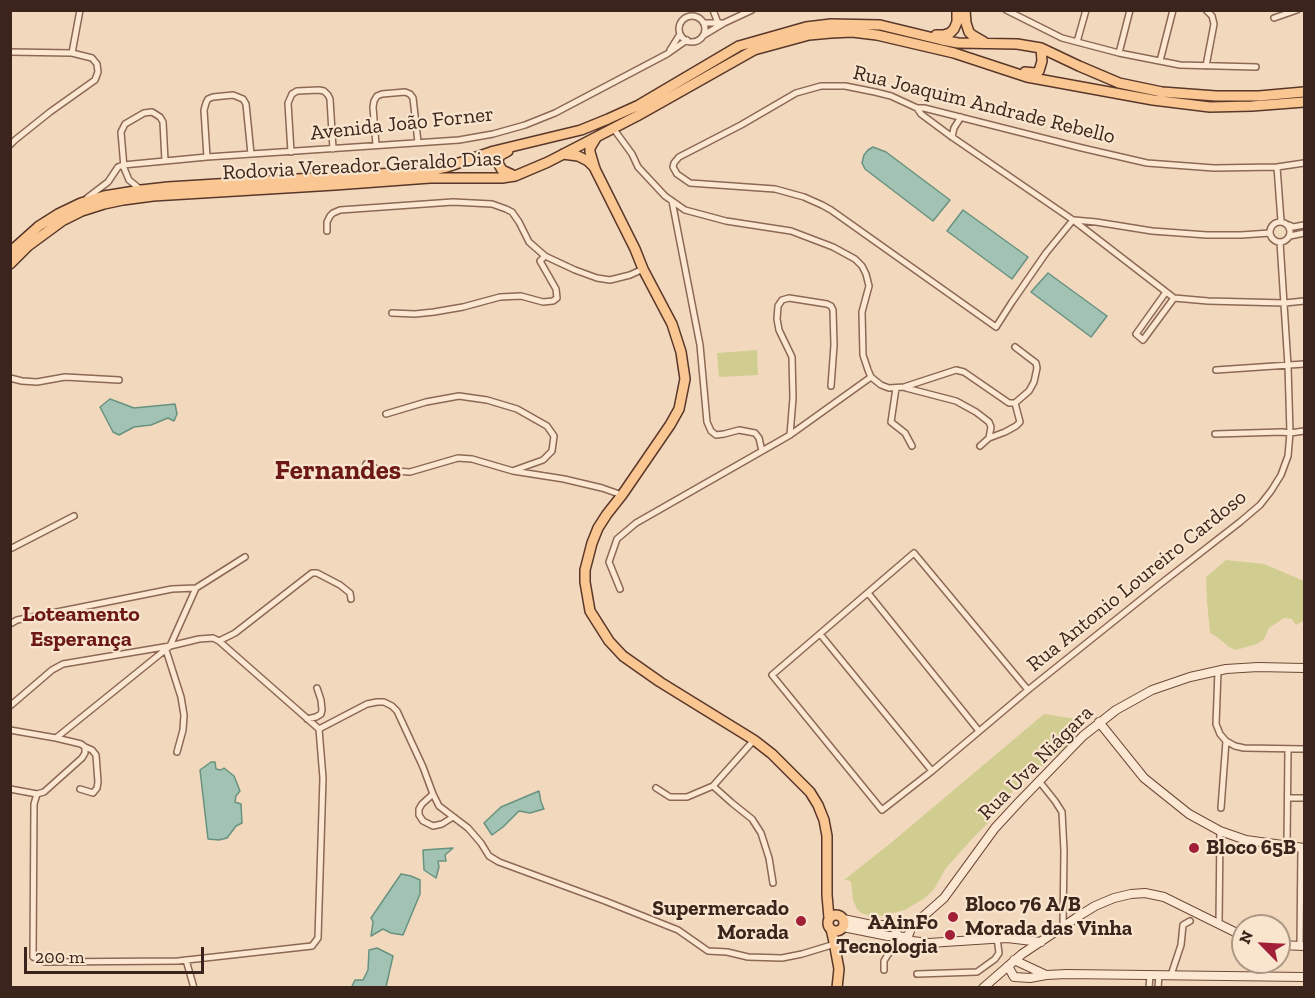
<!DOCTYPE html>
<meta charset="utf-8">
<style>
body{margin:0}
#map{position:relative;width:1315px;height:998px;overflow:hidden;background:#f2d9be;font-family:"Zilla Slab",serif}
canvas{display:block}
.frame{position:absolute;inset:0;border:12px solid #3a241b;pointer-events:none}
.north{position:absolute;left:1231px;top:914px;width:60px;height:60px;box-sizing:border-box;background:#f9e5ce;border:2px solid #ad9886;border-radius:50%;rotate:294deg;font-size:16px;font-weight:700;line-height:24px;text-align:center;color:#3a241b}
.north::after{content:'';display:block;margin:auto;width:21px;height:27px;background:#a11f37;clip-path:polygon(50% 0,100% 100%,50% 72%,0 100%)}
.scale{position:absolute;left:24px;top:947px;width:180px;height:27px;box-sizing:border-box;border:3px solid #3a241b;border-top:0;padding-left:8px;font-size:18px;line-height:21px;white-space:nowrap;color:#3a241b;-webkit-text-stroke:4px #f9e5ce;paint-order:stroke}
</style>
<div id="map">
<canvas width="1315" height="998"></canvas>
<div class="frame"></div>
<div class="north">N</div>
<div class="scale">200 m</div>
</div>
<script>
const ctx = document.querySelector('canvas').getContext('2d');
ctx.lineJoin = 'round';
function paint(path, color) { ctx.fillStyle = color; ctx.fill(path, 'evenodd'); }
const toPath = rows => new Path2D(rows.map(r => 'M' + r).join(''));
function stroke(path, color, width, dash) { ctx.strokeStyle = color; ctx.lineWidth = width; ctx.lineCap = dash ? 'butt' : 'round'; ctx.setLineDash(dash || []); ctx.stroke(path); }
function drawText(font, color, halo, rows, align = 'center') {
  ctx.font = font + ' "Zilla Slab",serif'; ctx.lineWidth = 4.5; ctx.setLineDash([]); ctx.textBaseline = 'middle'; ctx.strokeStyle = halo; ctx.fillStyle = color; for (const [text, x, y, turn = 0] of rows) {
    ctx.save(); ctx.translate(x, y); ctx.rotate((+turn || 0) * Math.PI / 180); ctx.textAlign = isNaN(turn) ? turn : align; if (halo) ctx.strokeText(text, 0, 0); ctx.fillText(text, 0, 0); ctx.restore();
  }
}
paint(toPath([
 [757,350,758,375,719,377,717,353],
 [1226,560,1264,564,1304,581,1304,621,1296,625,1292,619,1284,618,1269,628,1264,639,1257,644,1236,650,1229,647,1217,637,1210,633,1207,601,1206,577],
 [1044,714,1076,719,1067,748,1053,757,1034,773,1019,783,988,823,973,838,946,868,934,889,925,898,905,910,881,916,869,915,861,913,857,909,853,900,851,882,848,880,844,880,892,842]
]), '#d1cd91');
const water = toPath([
 [873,147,886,152,950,200,933,221,865,169,862,163,864,155,868,150,873,147],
 [963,210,1028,257,1012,279,947,231,963,210],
 [1048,273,1107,316,1091,337,1031,292,1048,273],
 [110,399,134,408,175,404,177,414,174,421,168,418,151,425,134,427,119,435,113,432,100,407,110,399],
 [211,762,215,762,216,769,221,770,224,768,234,776,240,791,236,796,235,802,241,804,242,823,236,826,227,838,219,840,208,839,200,770,211,762],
 [539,791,541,802,544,809,530,813,519,811,503,827,492,835,484,823,501,807,539,791],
 [453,848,445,855,446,861,438,861,439,867,436,878,424,870,423,850,453,848],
 [401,874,411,876,420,880,420,894,403,935,391,933,383,929,371,936,373,922,371,918,401,874],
 [377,948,393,956,386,987,354,987,352,986,355,980,363,980,368,970,369,950,377,948]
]);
paint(water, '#a2c3b3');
stroke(water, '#689280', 1.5);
const street = toPath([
 [713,10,718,23],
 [1006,10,1062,38,1119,53,1180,65,1256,67],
 '679 29a13 13 0 1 1 26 0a13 13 0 1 1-26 0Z',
 [1274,18,1297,10],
 [704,23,722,23],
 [704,35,724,23,752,10],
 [1077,42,1086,10],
 [670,50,680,34],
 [10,52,72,53,92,58,97,64,98,72,95,80,50,112,15,140,10,145],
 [72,53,80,10],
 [1119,53,1130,10],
 [1160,61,1173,10],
 [1206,66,1214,24,1212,16,1206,10],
 [917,108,921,114,952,137,1073,220,1174,298,1208,301,1285,303,1304,301],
 [613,128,632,154,638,167,665,196,685,210,726,221,791,231,833,247,855,259,862,266,866,274,869,286,862,312,863,355,868,370,871,377,881,385,889,388,904,387,956,370,964,372,1009,403,1015,403,1029,391,1034,382,1037,368,1036,363,1015,347],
 [952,137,954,128,961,117],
 [376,145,373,107,374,101,377,96,382,94,405,92,410,94,413,98,418,142],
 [291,152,288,103,292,94,297,91,319,90,324,91,328,95,330,99,333,149],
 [207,157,204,110,206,103,208,99,213,97,233,95,243,99,246,104,251,154],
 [1277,167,1281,221],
 [140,189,129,180,124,168,121,132,125,124,144,113,152,112,160,117,163,122,165,161],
 [87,198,108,182,118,167,123,165,207,157,459,140,493,134,525,125,555,113,667,54,687,40],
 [672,201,700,345,707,422,711,431,716,435,724,434,739,430,755,433,759,438,762,451],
 [1073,220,1046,253,1012,302,996,327,831,210,822,205,804,197,775,189,690,183,677,174,673,167,674,163,679,157,741,125,796,93,821,86,845,86,875,92,891,96,917,108,924,108,1082,148,1147,163,1214,168,1277,167,1304,163],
 [1074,220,1096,222,1152,231,1207,235,1241,235,1270,233],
 '1270 232a10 10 0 1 1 20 0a10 10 0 1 1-20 0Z',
 [1289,225,1293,227,1304,225],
 [327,231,327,222,330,216,333,213,340,210,453,202,492,204,506,209,512,212,519,222,529,242,545,256,575,270,597,278,610,280,630,275,643,269],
 [1290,236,1304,233],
 [1166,292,1136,334,1143,340,1174,298],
 [392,313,415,314,434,312,463,307,500,297,521,296,543,302,553,301,557,298,556,289,540,261,545,256],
 [1216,370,1304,364],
 [10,378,22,381,37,382,65,377,119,380],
 [896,388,891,422,905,433,912,446],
 [906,388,956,401,976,412,989,422,991,427,989,438,980,446],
 [386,414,426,402,459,396,487,400,517,409,547,426,554,436,552,451,543,460,515,470],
 [1215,434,1282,432,1290,433,1304,431],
 [790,435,793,398,792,357,779,330,777,319,778,306,782,300,789,298,827,304,831,306,833,310,834,345,831,386],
 [989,438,1005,432,1016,426,1020,422,1015,403],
 [366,464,379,470,410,472,458,458,472,459,513,471,564,479,602,488,622,495],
 [10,549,74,516],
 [620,589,609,562,617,539,636,523,790,435,871,377],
 [868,593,979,731],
 [10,624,17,620,172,589,196,588,245,557],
 [820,634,932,771],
 [219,641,235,633,312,573,317,573,340,585,350,593,351,599],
 [166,650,181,697,184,715,183,730,177,752],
 [1218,671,1216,724,1220,734,1226,741,1235,746,1244,748,1304,749],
 [1028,690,914,553,772,675,882,810,932,771,1028,690,1159,585,1240,522,1260,505,1271,491,1281,475,1288,456,1290,433,1288,366,1280,242],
 [10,706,52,670,63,664,170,646,199,639,213,638,219,641,319,729,323,778,318,938,312,946,178,961,45,962,33,957,34,804,37,794,44,792,82,758,85,753,85,747,81,744,56,738,10,730],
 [307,719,316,717,321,714,322,710,321,700,317,688],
 [319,729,367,704,377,702,384,702,392,706,397,711,423,767,433,794,439,806,468,828,481,843,489,856,499,862,605,901,678,930,708,951,727,952,748,957,782,958,802,954,835,944],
 [56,738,170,646,196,588],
 [1039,781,1055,801,1062,812,1064,851,1063,927],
 [713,786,732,803,752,819,761,833,769,858,773,883],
 [656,788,670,797,687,797,713,786,754,740],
 [10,789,37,794],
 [80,789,93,793,97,788,98,782,96,755,92,750,85,747],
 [433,794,422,804,419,809,419,815,423,821,433,826,442,824,453,817],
 [1288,798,1304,798],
 [1221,808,1226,741],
 [1287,845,1288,749],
 [1219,924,1220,831],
 [1300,946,1301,848],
 [186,960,194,988],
 [884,970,884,961,887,956,901,937],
 [917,974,977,972,995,959,999,953,997,938],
 [1171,975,1181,945,1183,925,1190,921],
 [1149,988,1150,975],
 [1158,988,1159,975]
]);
const secondary = toPath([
 [1099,722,1144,778,1189,814,1220,831,1246,840,1304,848],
 [843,919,872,925,889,925,899,923],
 '896 930a7 7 0 1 1 14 0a7 7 0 1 1-14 0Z',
 [843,927,888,936,899,936],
 [910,928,944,898,995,828,1019,802,1083,736,1116,710,1152,690,1190,677,1226,669,1258,667,1304,668],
 [903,937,912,941,929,943,1007,938,1041,942],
 [1279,945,1304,946],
 [1014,960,1044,974],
 [1008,966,1014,977,1030,978,1046,975,1067,974,1304,977],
 [983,988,1022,954,1082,914,1095,906,1114,898,1131,894,1145,893,1164,897,1243,936]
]);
const primary = toPath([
 [965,10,966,23,969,32,972,35,984,42],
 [936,35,944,35,950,33,954,29,957,22,957,10],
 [1025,72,1035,73,1039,71,1042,61,1041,48],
 [596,138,590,148,590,152,595,169,635,249,643,269,672,324,681,352,685,379,679,409,670,425,622,495,607,514,598,528,592,543,585,570,585,582,590,611,609,641,623,656,660,682,754,740,772,754,810,792,818,805,824,820,827,836,827,895,829,918],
 [508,151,499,156,498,163,502,170,515,176],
 [563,154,578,156,588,161,595,168],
 [10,252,39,226,58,214,81,203,104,196,141,190,168,187,427,171,447,167,494,151,581,130,608,119,639,105,739,46,806,27,831,24,880,25,942,40,958,43,1017,44,1041,48,1079,66,1119,83,1162,92,1216,96,1259,96,1304,92],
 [10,264,28,246,62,221,82,211,104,204,123,200,153,196,335,185,430,178,502,178,515,176,548,162,637,116,754,50,809,35,831,33,852,32,877,35,954,53,1027,77,1153,100,1210,107,1252,106,1304,102],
 '828 923a8 8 0 1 1 16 0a8 8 0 1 1-16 0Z',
 [831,929,834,942,839,969,837,988]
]);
stroke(street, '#8c6855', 8);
stroke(secondary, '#6e4938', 10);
stroke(primary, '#59372a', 12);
stroke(street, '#fce8d2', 5);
stroke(secondary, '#fce8d2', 8);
stroke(primary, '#fac691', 9);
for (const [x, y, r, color] of [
 [1194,848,6,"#a11f37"],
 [953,917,6,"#a11f37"],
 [801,921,6,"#a11f37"],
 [950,935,6,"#a11f37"]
]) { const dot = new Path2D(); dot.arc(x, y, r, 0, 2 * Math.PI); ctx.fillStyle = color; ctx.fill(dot); stroke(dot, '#f9e5ce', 2); }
drawText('21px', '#3a241b', '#f9e5ce', [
 ["Rua Joaquim Andrade Rebello",984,105,14],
 ["Avenida João Forner",402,124,-6],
 ["Rodovia Vereador Geraldo Dias",362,166,-3],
 ["Rua Antonio Loureiro Cardoso",1137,581,-39],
 ["Rua Uva Niágara",1036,763,-45]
]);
drawText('bold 21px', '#3a241b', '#f9e5ce', [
 ["Bloco 65B",1206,848],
 ["Bloco 76 A/B",965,905],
 ["Morada das Vinha",965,929],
 ["Supermercado",789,909,"right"],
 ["Morada",789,933,"right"],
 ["AAinFo",938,923,"right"],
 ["Tecnologia",938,947,"right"]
], 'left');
drawText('bold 22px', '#6b1816', '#f9e5ce', [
 ["Loteamento",81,615],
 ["Esperança",81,640]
]);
drawText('bold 27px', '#6b1816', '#f9e5ce', [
 ["Fernandes",338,471]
]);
</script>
